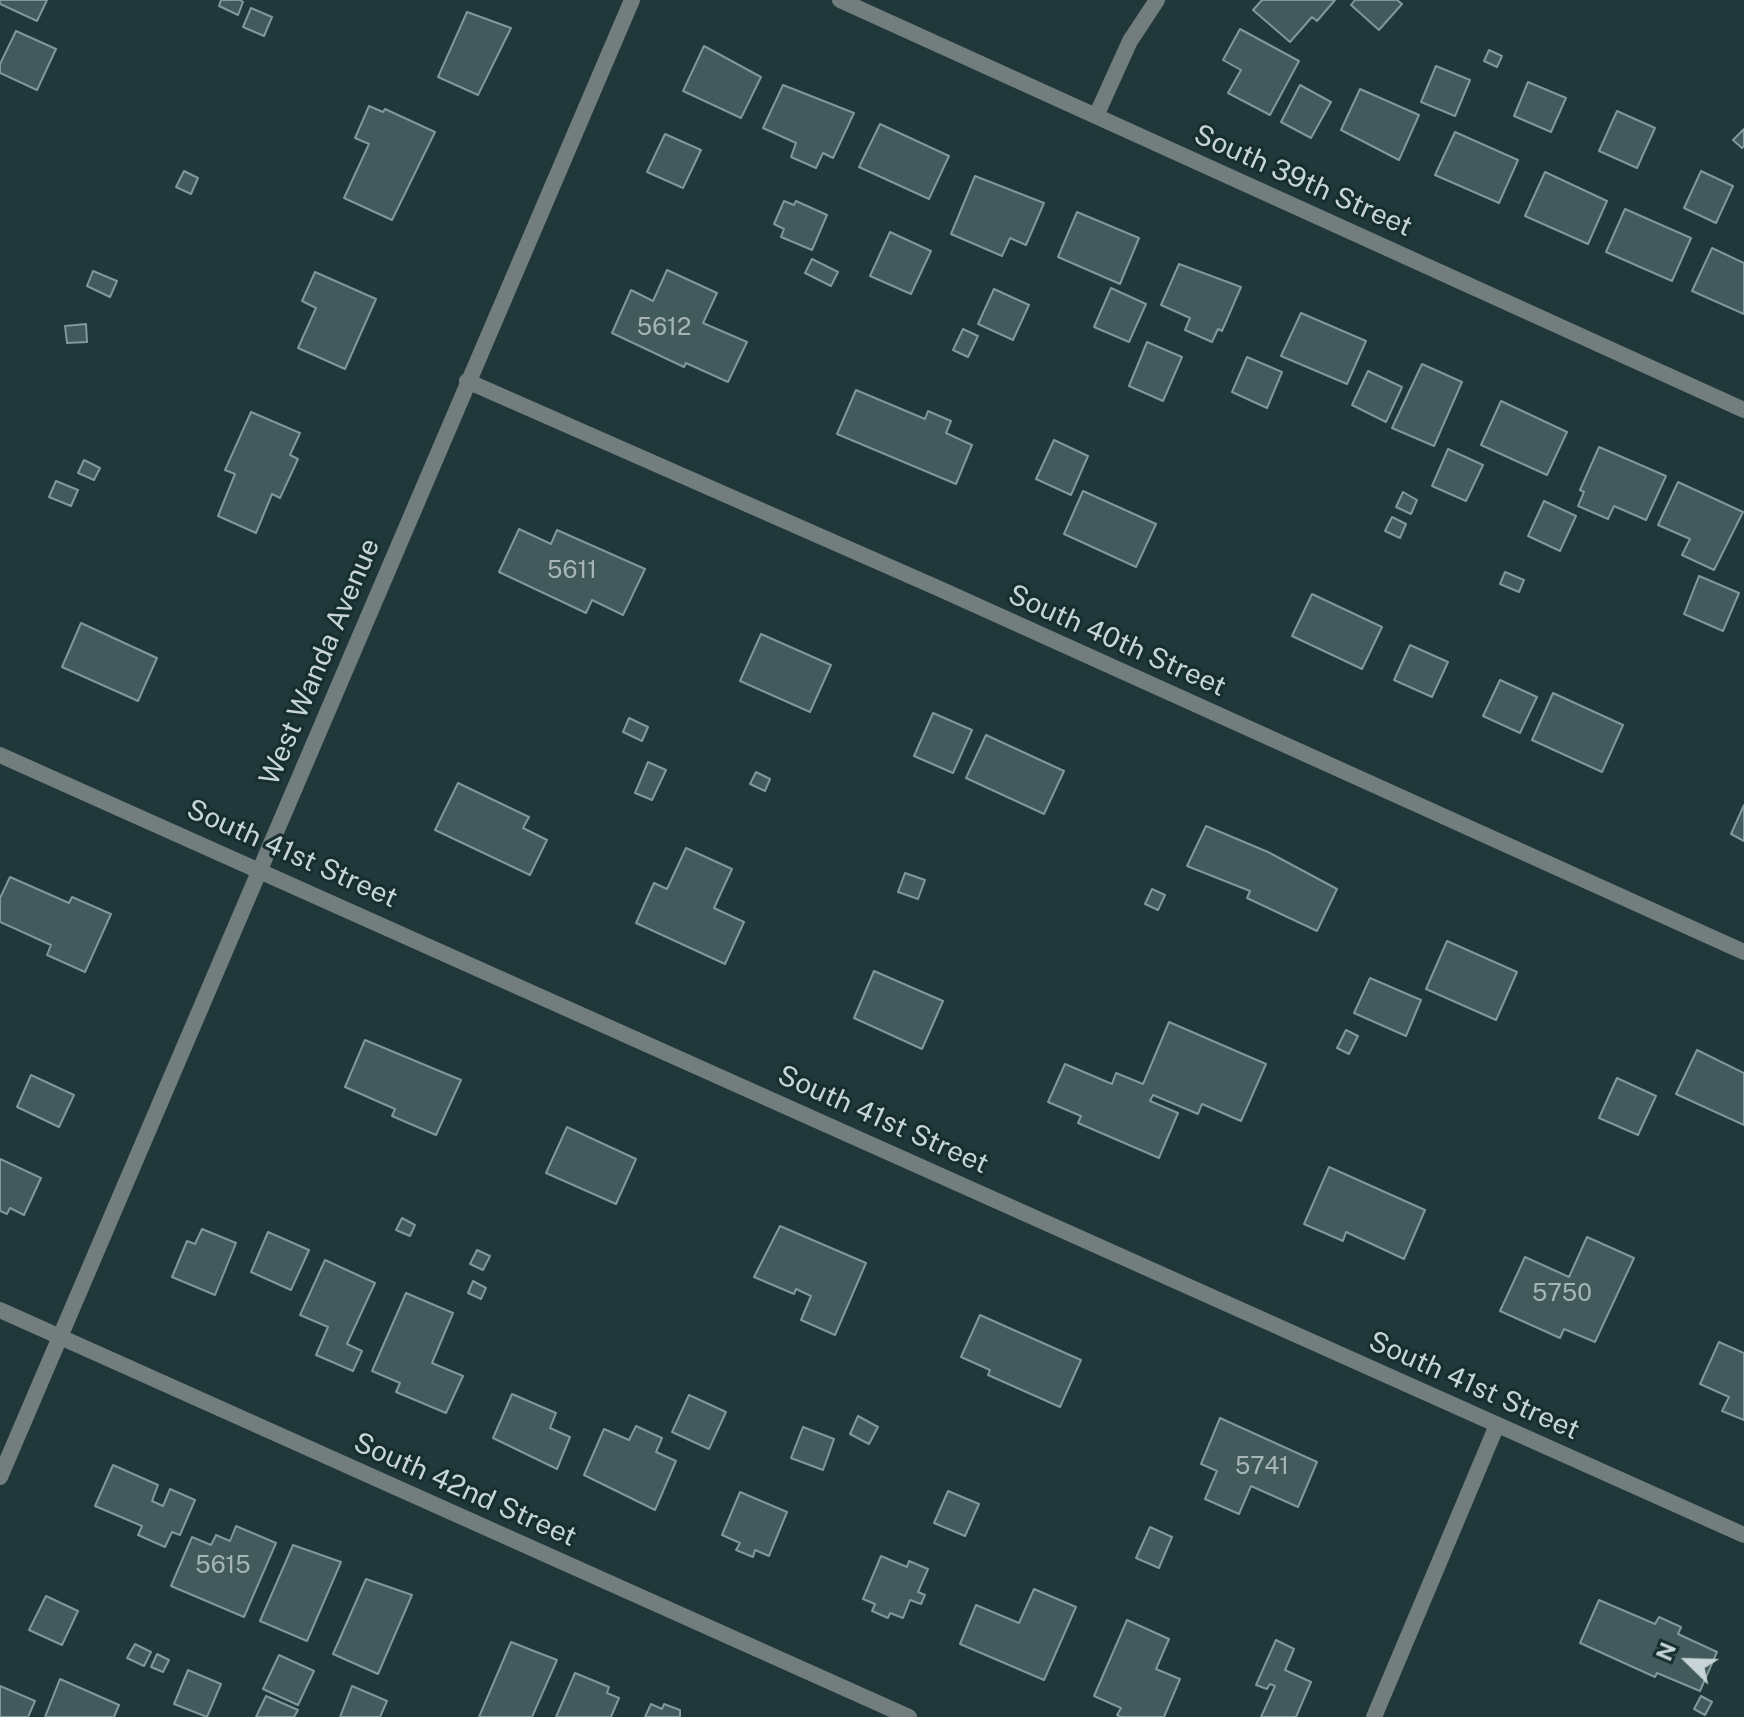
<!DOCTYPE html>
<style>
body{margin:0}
#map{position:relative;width:1744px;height:1717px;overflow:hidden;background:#21383a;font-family:"Public Sans",sans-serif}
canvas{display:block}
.north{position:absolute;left:1648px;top:1621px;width:80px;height:80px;-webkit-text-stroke:6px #162e30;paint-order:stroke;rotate:293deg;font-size:22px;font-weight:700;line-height:32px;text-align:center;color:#c8d5d7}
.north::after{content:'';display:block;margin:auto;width:28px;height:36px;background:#c8d5d7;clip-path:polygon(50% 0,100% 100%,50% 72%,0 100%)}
</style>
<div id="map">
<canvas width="1744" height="1717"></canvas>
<div class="north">N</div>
</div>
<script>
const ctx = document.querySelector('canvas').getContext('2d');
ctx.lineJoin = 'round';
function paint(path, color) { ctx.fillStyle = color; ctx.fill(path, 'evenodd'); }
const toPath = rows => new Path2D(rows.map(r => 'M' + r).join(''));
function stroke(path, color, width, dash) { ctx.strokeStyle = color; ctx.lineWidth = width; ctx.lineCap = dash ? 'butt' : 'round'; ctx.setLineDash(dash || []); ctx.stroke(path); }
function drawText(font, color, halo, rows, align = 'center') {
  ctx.font = font + ' "Public Sans",sans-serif'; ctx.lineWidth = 6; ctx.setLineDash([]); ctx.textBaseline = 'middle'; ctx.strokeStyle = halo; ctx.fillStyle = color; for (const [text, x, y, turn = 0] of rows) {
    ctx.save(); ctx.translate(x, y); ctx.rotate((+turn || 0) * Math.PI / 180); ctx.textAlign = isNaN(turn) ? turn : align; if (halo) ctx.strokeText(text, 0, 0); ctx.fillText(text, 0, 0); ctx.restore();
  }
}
const building = toPath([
 [0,0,47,0,37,21,0,4,0,0],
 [221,0,240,0,243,2,238,15,219,6,221,0],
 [1262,0,1335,0,1317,21,1312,17,1290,42,1253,10,1262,0],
 [1355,0,1397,0,1402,4,1379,30,1351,5,1355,0],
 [251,8,272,17,264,36,243,27,251,8],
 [467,12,511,28,478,95,438,77,467,12],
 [1240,29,1299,61,1270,115,1228,93,1241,70,1223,60,1240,29],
 [16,31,56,49,37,90,0,73,0,64,16,31],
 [704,46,761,77,741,118,683,91,704,46],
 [1489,50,1502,56,1497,67,1484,61,1489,50],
 [1436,66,1470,80,1455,116,1421,102,1436,66],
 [1528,82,1566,98,1551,132,1514,116,1528,82],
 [783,85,854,113,833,158,823,153,816,168,791,157,796,143,763,128,783,85],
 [1300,85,1331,102,1311,138,1281,122,1300,85],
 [1360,89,1419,115,1399,160,1341,130,1360,89],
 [369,106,383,112,385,109,435,132,392,220,344,198,369,144,355,138,369,106],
 [1617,111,1655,128,1637,168,1599,151,1617,111],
 [880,124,949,156,929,199,859,167,880,124],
 [1744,129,1744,146,1742,148,1733,140,1744,129],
 [1455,132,1518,160,1499,203,1435,175,1455,132],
 [665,134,701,150,683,188,647,172,665,134],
 [184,171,198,178,191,194,176,187,184,171],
 [1701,171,1733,186,1716,223,1684,208,1701,171],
 [1545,172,1607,201,1588,244,1525,216,1545,172],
 [975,176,1044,203,1026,245,1010,238,1002,256,951,234,975,176],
 [784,201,794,205,796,201,827,215,812,250,781,237,784,229,774,224,784,201],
 [1625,209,1691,238,1672,281,1606,252,1625,209],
 [1077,212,1139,238,1120,284,1058,257,1077,212],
 [890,232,931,251,911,294,870,276,890,232],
 [1712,248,1744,263,1744,314,1692,291,1712,248],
 [812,259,838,272,831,286,805,273,812,259],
 [1179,264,1241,287,1222,331,1218,329,1212,342,1185,330,1190,318,1161,305,1179,264],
 [667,270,717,293,703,323,747,342,728,382,686,363,684,367,612,333,631,290,653,301,667,270],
 [93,271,117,281,110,297,87,286,93,271],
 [315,272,376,299,345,369,298,348,316,308,302,301,315,272],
 [1111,288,1146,304,1129,342,1094,327,1111,288],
 [994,289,1029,305,1013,340,978,324,994,289],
 [1301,313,1366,341,1347,384,1281,356,1301,313],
 [86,324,87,342,67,343,65,326,86,324],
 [963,329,978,336,968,357,953,350,963,329],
 [1147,342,1182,357,1163,401,1129,386,1147,342],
 [1247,357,1282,372,1267,408,1232,392,1247,357],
 [1422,364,1462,382,1434,446,1392,428,1422,364],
 [1368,371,1402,387,1386,422,1352,405,1368,371],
 [856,390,925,419,928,411,951,421,946,433,972,445,956,484,837,434,856,390],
 [1501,401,1567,432,1547,475,1481,445,1501,401],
 [251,412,300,433,290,455,298,459,280,498,272,494,256,533,218,516,235,474,225,470,251,412],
 [1054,440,1088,456,1071,495,1036,479,1054,440],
 [1599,447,1666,476,1646,520,1614,506,1608,519,1578,506,1584,492,1580,490,1599,447],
 [1448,449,1483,465,1466,501,1432,486,1448,449],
 [84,460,100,468,94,480,78,473,84,460],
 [56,481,78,490,71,506,49,497,56,481],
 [1678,482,1743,512,1714,570,1682,555,1690,539,1658,525,1678,482],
 [1083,491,1156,524,1136,567,1064,534,1083,491],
 [1403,492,1417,500,1411,514,1396,507,1403,492],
 [1544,501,1576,516,1560,551,1528,536,1544,501],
 [1392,517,1406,524,1400,538,1385,531,1392,517],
 [519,529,551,544,557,530,645,569,623,615,592,600,586,613,499,572,519,529],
 [1505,572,1524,580,1519,592,1500,584,1505,572],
 [1699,576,1739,593,1723,631,1684,614,1699,576],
 [1312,594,1382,627,1362,669,1292,636,1312,594],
 [81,623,157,658,138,701,62,667,81,623],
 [761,634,831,665,810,712,740,681,761,634],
 [1410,645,1448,662,1432,697,1394,680,1410,645],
 [1500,680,1537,697,1520,733,1483,716,1500,680],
 [1553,693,1623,725,1602,772,1532,740,1553,693],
 [933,713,972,730,953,773,914,756,933,713],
 [629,718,648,727,642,741,623,732,629,718],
 [986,735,1064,771,1044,814,966,778,986,735],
 [648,762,666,770,652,800,635,793,648,762],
 [756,772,770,779,765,791,750,784,756,772],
 [458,783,529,817,523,828,547,840,530,875,435,830,458,783],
 [1744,805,1744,841,1731,834,1744,805],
 [1206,826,1268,852,1337,889,1317,931,1247,898,1250,891,1187,866,1206,826],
 [686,848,732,869,714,908,744,922,725,964,636,923,654,883,667,889,686,848],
 [905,873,925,880,918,899,898,892,905,873],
 [10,877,69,903,72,897,111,914,85,972,47,955,51,945,0,922,0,898,10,877],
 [1152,889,1165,895,1158,910,1145,904,1152,889],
 [1447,941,1517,972,1496,1020,1426,989,1447,941],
 [874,971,943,1001,922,1049,854,1018,874,971],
 [1370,978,1421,1000,1406,1036,1354,1013,1370,978],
 [1169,1022,1266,1064,1241,1121,1202,1104,1198,1114,1153,1095,1150,1101,1178,1113,1159,1158,1078,1123,1081,1116,1048,1102,1065,1064,1112,1084,1116,1073,1143,1084,1169,1022],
 [1346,1030,1358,1036,1349,1054,1337,1048,1346,1030],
 [365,1040,461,1080,436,1135,392,1116,395,1109,345,1087,365,1040],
 [1697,1050,1744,1073,1744,1125,1676,1094,1697,1050],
 [31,1075,74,1095,59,1127,17,1107,31,1075],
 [1617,1078,1656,1096,1638,1135,1599,1118,1617,1078],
 [567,1127,636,1159,616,1204,546,1173,567,1127],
 [0,1159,41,1178,24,1215,10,1208,7,1214,0,1211,0,1159],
 [1329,1167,1425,1210,1404,1259,1346,1232,1343,1241,1304,1224,1329,1167],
 [402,1218,415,1225,410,1236,396,1230,402,1218],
 [780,1226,866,1263,835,1335,801,1320,811,1296,796,1289,794,1294,754,1277,780,1226],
 [202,1229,236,1243,215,1295,172,1277,187,1241,195,1244,202,1229],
 [268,1232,309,1250,291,1290,251,1272,268,1232],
 [1587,1237,1634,1258,1595,1342,1564,1329,1560,1338,1500,1311,1525,1257,1569,1277,1587,1237],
 [477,1250,490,1256,483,1270,470,1264,477,1250],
 [325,1260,375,1283,347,1344,362,1351,353,1371,316,1355,328,1327,300,1315,325,1260],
 [473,1281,486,1288,481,1299,468,1293,473,1281],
 [406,1293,453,1313,432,1363,463,1376,446,1413,396,1392,400,1383,372,1371,406,1293],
 [980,1315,1081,1360,1060,1407,988,1375,990,1370,961,1357,980,1315],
 [1719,1342,1744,1353,1744,1420,1722,1411,1729,1397,1700,1384,1719,1342],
 [512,1394,556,1413,550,1428,570,1437,557,1469,493,1438,512,1394],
 [689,1395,726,1412,709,1449,672,1432,689,1395],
 [858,1416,878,1427,869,1444,850,1434,858,1416],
 [1220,1418,1317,1462,1298,1507,1251,1486,1239,1514,1205,1499,1217,1471,1201,1464,1220,1418],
 [636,1426,662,1438,656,1452,676,1461,655,1510,584,1475,604,1429,629,1440,636,1426],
 [803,1427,834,1439,823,1470,791,1458,803,1427],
 [113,1465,158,1485,152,1501,163,1506,170,1489,195,1500,180,1535,172,1532,165,1547,138,1535,142,1526,95,1506,113,1465],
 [948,1491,979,1504,965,1536,934,1523,948,1491],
 [740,1492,787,1512,769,1556,755,1550,753,1557,736,1550,740,1543,722,1535,740,1492],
 [236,1526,276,1543,244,1617,171,1586,192,1537,211,1545,216,1535,230,1541,236,1526],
 [1150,1527,1172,1537,1159,1568,1136,1558,1150,1527],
 [293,1545,341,1562,307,1641,260,1621,293,1545],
 [881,1556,907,1567,909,1561,928,1569,918,1592,925,1595,921,1604,910,1600,903,1618,890,1613,888,1618,872,1611,875,1604,863,1599,881,1556],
 [366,1579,412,1595,378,1674,333,1654,366,1579],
 [1034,1589,1076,1607,1044,1680,960,1644,976,1605,1019,1623,1034,1589],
 [46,1596,78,1611,62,1645,29,1630,46,1596],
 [1599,1600,1655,1624,1659,1617,1681,1627,1678,1634,1717,1652,1700,1691,1657,1673,1655,1677,1580,1643,1599,1600],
 [1127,1620,1169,1639,1156,1669,1180,1679,1164,1717,1121,1717,1117,1715,1121,1708,1094,1696,1127,1620],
 [1276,1640,1294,1649,1285,1670,1311,1682,1296,1717,1261,1717,1275,1686,1270,1684,1267,1689,1256,1685,1276,1640],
 [511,1642,557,1660,532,1717,479,1717,511,1642],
 [135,1644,151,1652,144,1666,127,1658,135,1644],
 [157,1654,169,1660,163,1672,151,1667,157,1654],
 [279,1655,314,1671,298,1705,263,1689,279,1655],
 [188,1670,221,1684,207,1717,174,1704,188,1670],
 [575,1673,609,1687,607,1693,619,1698,611,1717,556,1717,575,1673],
 [60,1679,119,1705,114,1717,45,1717,60,1679],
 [0,1686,35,1701,28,1717,0,1717,0,1686],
 [352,1686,387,1701,380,1717,340,1717,352,1686],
 [266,1696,298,1710,294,1717,256,1717,266,1696],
 [1701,1696,1712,1702,1705,1715,1694,1709,1701,1696],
 [651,1704,662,1709,664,1704,680,1710,680,1717,645,1717,651,1704]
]);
paint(building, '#425a5c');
stroke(building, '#7f989b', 2);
stroke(toPath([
 [840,0,1744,410],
 [1096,116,1130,41,1157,0],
 [467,381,940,589,1744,952],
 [0,755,1744,1535],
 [0,1310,909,1717],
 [0,1477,632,0],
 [1374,1717,1497,1425]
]), '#727d7e', 16);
drawText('24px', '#a6b6b8', null, [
 ["5612",664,328],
 ["5611",572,571],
 ["5750",1562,1294],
 ["5741",1262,1467],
 ["5615",223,1566]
]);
drawText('28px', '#c8d5d7', '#162e30', [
 ["South 39th Street",1303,181,24],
 ["South 40th Street",1117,641,24],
 ["West Wanda Avenue",320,662,-67],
 ["South 41st Street",292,854,24],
 ["South 41st Street",883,1120,24],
 ["South 41st Street",1474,1386,24],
 ["South 42nd Street",465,1490,24]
]);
</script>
